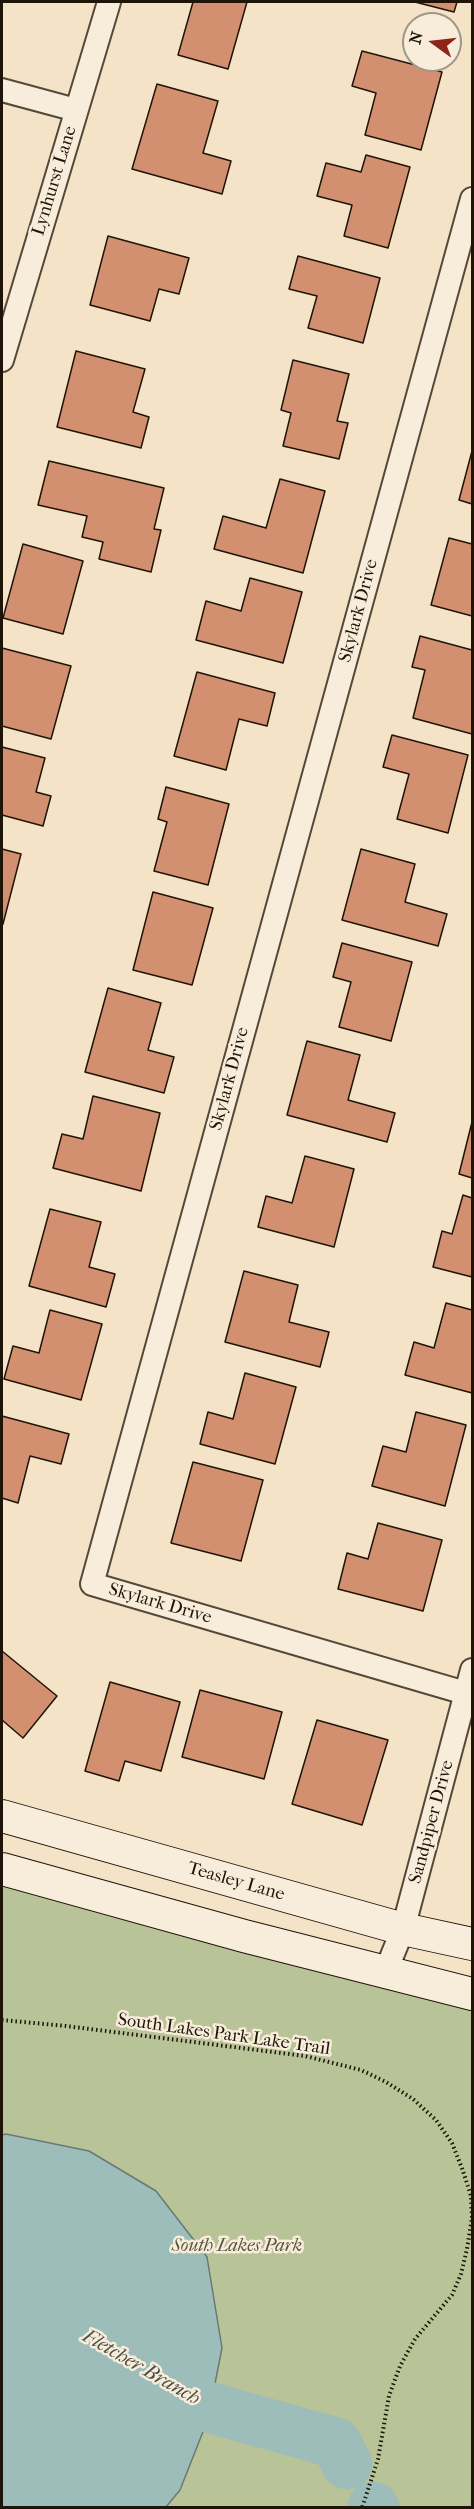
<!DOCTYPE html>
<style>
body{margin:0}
#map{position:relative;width:474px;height:2509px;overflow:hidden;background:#f4e3c7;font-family:"IM FELL French Canon",serif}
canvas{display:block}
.frame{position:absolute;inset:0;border:3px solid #1e1408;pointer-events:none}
.north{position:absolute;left:402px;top:12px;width:60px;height:60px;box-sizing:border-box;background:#f8eddb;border:2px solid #a19687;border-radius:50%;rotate:285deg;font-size:16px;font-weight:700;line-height:24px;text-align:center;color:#1e1408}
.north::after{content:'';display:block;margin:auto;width:21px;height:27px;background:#8f2418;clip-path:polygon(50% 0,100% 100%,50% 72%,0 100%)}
</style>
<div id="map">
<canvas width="474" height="2509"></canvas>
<div class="frame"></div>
<div class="north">N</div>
</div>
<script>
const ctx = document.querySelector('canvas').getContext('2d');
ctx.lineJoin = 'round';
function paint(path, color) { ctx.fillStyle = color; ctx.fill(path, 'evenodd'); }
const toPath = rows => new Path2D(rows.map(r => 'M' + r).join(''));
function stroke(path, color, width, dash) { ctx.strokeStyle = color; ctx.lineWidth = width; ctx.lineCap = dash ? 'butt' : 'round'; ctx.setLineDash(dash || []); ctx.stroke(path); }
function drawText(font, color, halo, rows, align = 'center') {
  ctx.font = font + ' "IM FELL French Canon",serif'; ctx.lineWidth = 5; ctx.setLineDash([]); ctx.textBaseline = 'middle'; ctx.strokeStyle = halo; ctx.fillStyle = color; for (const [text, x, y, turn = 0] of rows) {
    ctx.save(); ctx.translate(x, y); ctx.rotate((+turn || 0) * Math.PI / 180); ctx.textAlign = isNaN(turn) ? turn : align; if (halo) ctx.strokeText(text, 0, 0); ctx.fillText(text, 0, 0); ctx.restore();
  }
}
paint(toPath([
 [2,1870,472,1987,472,2507,2,2507]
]), '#b8c498');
const water = toPath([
 [6,2134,89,2151,156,2191,207,2257,222,2348,208,2419,180,2490,166,2507,2,2507,2,2135,6,2134]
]);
paint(water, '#9cbdba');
stroke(water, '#6a7973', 1.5);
stroke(toPath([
 [148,2374,197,2404,336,2443,347,2464],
 [373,2507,374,2508]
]), '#9cbdba', 51);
const building = toPath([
 [193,2,247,2,228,69,178,55,193,2],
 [415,2,457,2,454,12,415,2],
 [362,51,442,72,421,150,365,135,376,93,352,86,362,51],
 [157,84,218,101,203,153,231,161,222,194,132,169,157,84],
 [366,155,410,167,388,248,344,236,352,205,317,196,326,163,361,172,366,155],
 [108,236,189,258,179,294,159,289,150,321,90,305,108,236],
 [298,256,380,278,363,343,308,328,317,296,289,289,298,256],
 [76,351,145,369,133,412,149,417,141,448,57,427,76,351],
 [293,360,349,374,337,421,348,423,339,459,283,446,291,413,281,410,293,360],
 [472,451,472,504,459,500,472,451],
 [49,461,164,488,154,529,161,530,151,572,99,559,103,542,82,537,87,516,38,505,49,461],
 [280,479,325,491,303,573,214,549,223,516,266,528,280,479],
 [449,538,472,544,472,616,431,605,449,538],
 [23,544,83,561,63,634,3,618,23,544],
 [250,578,302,592,283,663,196,640,206,601,241,611,250,578],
 [420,636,472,650,472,734,413,718,425,670,412,667,420,636],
 [2,648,71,666,51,739,2,726,2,648],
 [197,672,275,693,267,726,239,719,226,770,174,756,197,672],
 [392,735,468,755,448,833,397,819,409,774,383,767,392,735],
 [2,747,45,758,36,792,51,796,43,826,2,815,2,747],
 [166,787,229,804,208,885,154,871,167,822,158,819,166,787],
 [2,849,21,854,3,924,2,923,2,849],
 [361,849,415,864,405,902,447,914,438,946,342,920,361,849],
 [153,892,213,908,192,985,133,970,153,892],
 [342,943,412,962,391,1041,339,1027,351,982,333,977,342,943],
 [108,988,161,1003,148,1050,174,1057,164,1093,85,1072,108,988],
 [307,1041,360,1055,348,1100,395,1113,387,1142,287,1115,307,1041],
 [93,1096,160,1113,141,1191,53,1168,62,1134,83,1139,93,1096],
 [472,1122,472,1178,459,1174,472,1122],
 [305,1156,354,1169,334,1247,258,1227,266,1196,292,1203,305,1156],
 [463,1195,472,1198,472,1277,433,1267,442,1231,452,1234,463,1195],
 [50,1209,101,1222,89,1267,115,1274,106,1307,29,1286,50,1209],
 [244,1271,298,1285,289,1322,329,1332,320,1367,225,1342,244,1271],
 [446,1303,472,1310,472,1393,405,1375,414,1342,434,1348,446,1303],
 [50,1310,102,1324,81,1400,4,1379,13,1346,39,1353,50,1310],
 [245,1373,296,1387,275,1464,200,1444,208,1412,233,1419,245,1373],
 [416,1412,466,1425,445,1506,372,1486,383,1446,406,1452,416,1412],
 [2,1416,69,1434,61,1464,30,1456,18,1503,2,1498,2,1416],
 [193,1462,263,1480,241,1561,171,1543,193,1462],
 [378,1523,442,1540,423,1611,338,1589,347,1553,368,1559,378,1523],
 [2,1651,57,1696,23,1738,2,1720,2,1651],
 [110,1682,180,1702,161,1771,125,1761,119,1781,85,1771,110,1682],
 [200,1690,282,1712,264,1779,182,1757,200,1690],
 [317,1720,388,1740,362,1825,292,1804,317,1720]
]);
paint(building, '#d29070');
stroke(building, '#1e1408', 1.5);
const street = toPath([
 [2,90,76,110],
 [472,199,92,1584,472,1695],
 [2,360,109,2],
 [385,1973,403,1929,472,1670]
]);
const secondary = toPath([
 [2,1816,403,1929,472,1944],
 [2,1869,244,1936,472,1994]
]);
stroke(street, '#544838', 26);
stroke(secondary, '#1e1408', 34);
stroke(toPath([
 [2,2020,66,2026,305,2056,361,2070,386,2082,413,2099,436,2120,452,2143,463,2171,471,2196,472,2218,467,2249,461,2274,452,2295,415,2339,400,2366,389,2396,378,2459,362,2508]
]), '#1e1408', 4, [1.5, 3]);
stroke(street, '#f8eddb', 22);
stroke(secondary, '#f8eddb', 32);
drawText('18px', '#1e1408', '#f8eddb', [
 ["Lynhurst Lane",55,181,-73],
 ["Skylark Drive",359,611,-75],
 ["Skylark Drive",230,1079,-75],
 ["Skylark Drive",160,1604,16],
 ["Sandpiper Drive",432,1822,-75],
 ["Teasley Lane",236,1882,16],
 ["South Lakes Park Lake Trail",224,2035,8]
]);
drawText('italic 18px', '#54523a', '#f8eddb', [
 ["South Lakes Park",237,2247]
]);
drawText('italic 20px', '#4a4f46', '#f8eddb', [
 ["Fletcher Branch",141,2368,30]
]);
</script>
